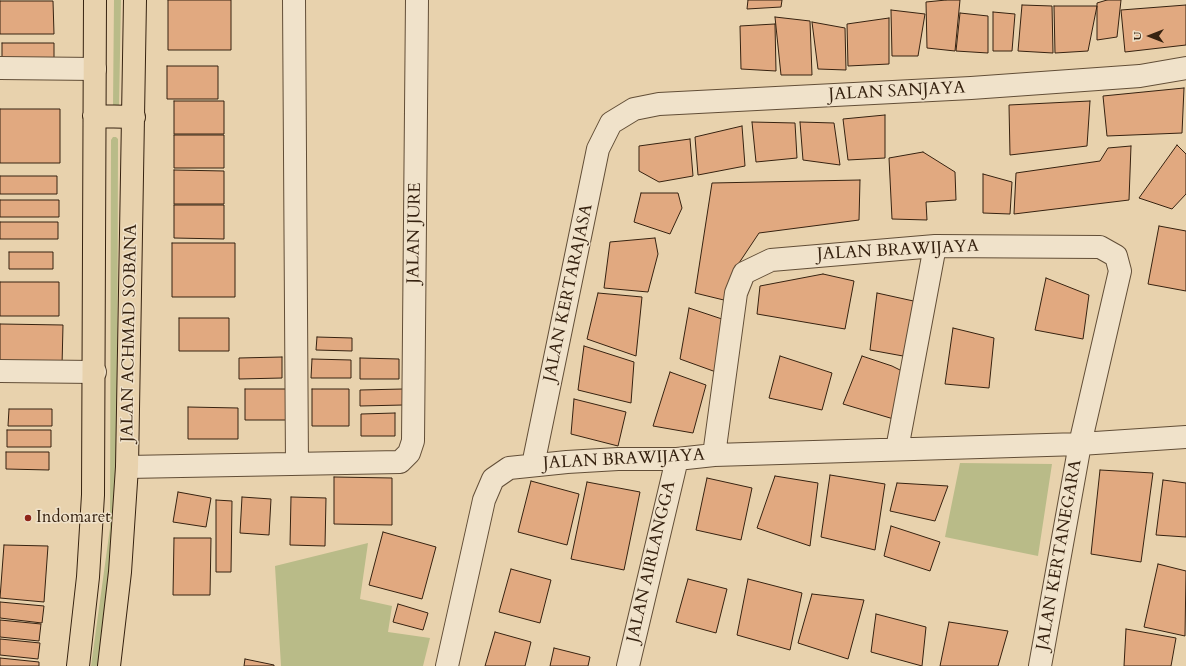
<!DOCTYPE html>
<style>
body{margin:0}
#map{position:relative;width:1186px;height:666px;overflow:hidden;background:#e8d2ad;font-family:Cardo,serif}
canvas{display:block}
.north{position:absolute;left:1130px;top:16px;width:40px;height:40px;-webkit-text-stroke:3px #f0e2ca;paint-order:stroke;rotate:270deg;font-size:11px;font-weight:700;line-height:16px;text-align:center;color:#362210}
.north::after{content:'';display:block;margin:auto;width:14px;height:18px;background:#362210;clip-path:polygon(50% 0,100% 100%,50% 72%,0 100%)}
</style>
<div id="map">
<canvas width="1186" height="666"></canvas>
<div class="north">U</div>
</div>
<script>
const ctx = document.querySelector('canvas').getContext('2d');
ctx.lineJoin = 'round';
function paint(path, color) { ctx.fillStyle = color; ctx.fill(path, 'evenodd'); }
const toPath = rows => new Path2D(rows.map(r => 'M' + r).join(''));
function stroke(path, color, width, dash) { ctx.strokeStyle = color; ctx.lineWidth = width; ctx.lineCap = dash ? 'butt' : 'round'; ctx.setLineDash(dash || []); ctx.stroke(path); }
function drawText(font, color, halo, rows, align = 'center') {
  ctx.font = font + ' Cardo,serif'; ctx.lineWidth = 3; ctx.setLineDash([]); ctx.textBaseline = 'middle'; ctx.strokeStyle = halo; ctx.fillStyle = color; for (const [text, x, y, turn = 0] of rows) {
    ctx.save(); ctx.translate(x, y); ctx.rotate((+turn || 0) * Math.PI / 180); ctx.textAlign = isNaN(turn) ? turn : align; if (halo) ctx.strokeText(text, 0, 0); ctx.fillText(text, 0, 0); ctx.restore();
  }
}
paint(toPath([
 [114,0,121,0,119,107,113,106],
 [113,137,116,137,118,139,117,526,98,666,91,666,110,528,111,140],
 [960,463,1052,464,1038,556,945,537],
 [368,543,360,599,392,606,388,632,430,638,423,666,281,666,275,566]
]), '#b9bb88');
const building = toPath([
 [168,0,231,0,231,50,168,50,168,0],
 [748,0,782,0,781,7,747,9,748,0],
 [946,0,960,0,955,51,927,48,926,2,946,0],
 [1107,0,1121,0,1117,37,1097,40,1097,3,1107,0],
 [0,1,53,1,54,34,0,34,0,1],
 [1022,5,1052,6,1053,53,1018,51,1022,5],
 [1186,5,1186,45,1125,52,1121,10,1186,5],
 [1054,6,1097,6,1088,51,1055,53,1054,6],
 [891,10,925,14,918,56,892,56,891,10],
 [993,12,1015,14,1012,51,993,51,993,12],
 [960,13,988,16,988,53,956,51,960,13],
 [775,17,810,21,812,75,781,75,775,17],
 [889,18,889,64,848,66,847,24,889,18],
 [812,22,845,28,846,70,818,69,812,22],
 [775,24,776,71,741,69,740,26,775,24],
 [2,43,54,43,54,64,2,64,2,43],
 [167,66,218,66,218,99,167,99,167,66],
 [1184,88,1182,133,1107,136,1103,96,1184,88],
 [174,101,224,101,224,134,174,134,174,101],
 [1090,101,1087,146,1010,155,1009,105,1090,101],
 [0,109,60,109,60,163,0,163,0,109],
 [885,115,885,158,848,160,843,119,885,115],
 [752,122,795,123,797,158,756,162,752,122],
 [800,122,834,123,840,165,803,160,800,122],
 [742,126,745,166,698,175,695,137,742,126],
 [174,135,224,135,224,168,174,168,174,135],
 [690,139,693,176,659,182,639,171,639,146,690,139],
 [1177,145,1186,154,1186,194,1172,209,1139,198,1177,145],
 [1131,146,1129,200,1014,214,1016,173,1100,161,1108,148,1131,146],
 [923,152,955,172,956,200,926,202,927,220,892,219,889,158,923,152],
 [174,170,224,171,224,204,174,204,174,170],
 [983,174,1012,182,1010,214,983,213,983,174],
 [0,176,57,176,57,194,0,194,0,176],
 [860,180,859,220,759,233,739,263,732,302,695,293,712,183,860,180],
 [641,193,678,193,682,208,670,234,634,222,641,193],
 [0,200,59,200,59,217,0,217,0,200],
 [174,205,224,205,224,239,174,238,174,205],
 [0,222,58,222,58,239,0,239,0,222],
 [1159,226,1186,231,1186,291,1148,284,1159,226],
 [655,238,658,254,648,292,604,288,610,242,655,238],
 [172,243,235,243,235,297,172,297,172,243],
 [9,252,53,252,53,269,9,269,9,252],
 [823,274,854,281,845,329,757,314,760,286,823,274],
 [1046,278,1089,295,1083,339,1035,330,1046,278],
 [0,282,59,282,59,316,0,316,0,282],
 [598,293,642,297,636,356,587,339,598,293],
 [877,293,918,302,903,356,870,350,877,293],
 [689,308,725,320,716,372,680,359,689,308],
 [179,318,229,318,229,351,179,351,179,318],
 [0,324,63,325,62,366,0,364,0,324],
 [953,328,994,338,989,388,945,384,953,328],
 [317,337,352,338,352,351,316,350,317,337],
 [584,346,634,362,631,403,578,390,584,346],
 [780,356,832,373,822,410,769,398,780,356],
 [862,356,892,366,906,373,897,420,843,404,862,356],
 [282,357,282,378,239,379,239,358,282,357],
 [360,358,399,359,399,379,360,379,360,358],
 [312,359,351,360,351,378,311,378,312,359],
 [670,372,706,385,693,433,653,426,670,372],
 [245,389,286,389,286,420,245,420,245,389],
 [312,389,349,389,349,426,312,426,312,389],
 [403,389,403,405,360,406,360,390,403,389],
 [574,399,626,412,618,446,571,434,574,399],
 [188,407,238,408,238,439,188,439,188,407],
 [9,409,52,409,52,426,8,426,9,409],
 [395,413,395,436,361,436,361,414,395,413],
 [7,430,51,430,51,447,7,447,7,430],
 [6,452,49,452,49,470,6,469,6,452],
 [1100,470,1153,473,1141,562,1091,554,1100,470],
 [830,475,885,484,875,550,821,537,830,475],
 [775,476,818,483,810,546,757,528,775,476],
 [334,477,392,478,392,525,334,524,334,477],
 [707,478,752,488,741,540,696,530,707,478],
 [1163,480,1186,483,1186,537,1156,535,1163,480],
 [531,481,579,494,567,545,518,532,531,481],
 [587,482,640,492,624,570,571,559,587,482],
 [897,483,948,486,935,521,890,511,897,483],
 [178,492,211,498,206,527,173,522,178,492],
 [242,497,271,499,269,535,240,533,242,497],
 [291,497,326,498,325,546,290,545,291,497],
 [216,500,232,501,231,572,216,572,216,500],
 [891,526,940,542,930,571,884,556,891,526],
 [383,532,436,547,422,599,369,585,383,532],
 [174,538,211,538,210,595,173,595,174,538],
 [4,545,48,546,44,602,0,598,4,545],
 [1158,564,1186,571,1185,636,1144,627,1158,564],
 [511,569,551,580,540,623,499,612,511,569],
 [688,579,727,589,716,633,676,622,688,579],
 [748,579,802,593,790,650,737,635,748,579],
 [812,594,864,600,848,659,798,643,812,594],
 [0,602,44,606,42,623,0,618,0,602],
 [398,604,428,613,423,630,393,622,398,604],
 [876,614,926,627,922,666,871,652,876,614],
 [0,620,41,624,39,641,0,637,0,620],
 [949,622,1008,631,998,666,940,666,949,622],
 [1126,629,1176,638,1171,666,1124,666,1126,629],
 [495,632,531,642,525,666,485,666,495,632],
 [0,639,40,643,38,659,0,655,0,639],
 [554,648,590,657,588,666,550,666,554,648],
 [0,658,39,662,39,666,0,666,0,658],
 [245,659,274,665,274,666,244,666,245,659]
]);
paint(building, '#e1a980');
stroke(building, '#362210', 1);
const minor = toPath([
 [294,0,297,464],
 [0,68,95,69],
 [0,371,95,372],
 [897,449,935,246],
 [714,455,736,293,744,273,771,260,935,246,1100,247,1116,256,1120,271,1080,444,1040,666],
 [533,465,598,149,611,123,634,109,659,104,971,88,1140,76,1186,68],
 [127,467,400,462,409,453,413,441,417,0],
 [447,666,484,500,493,479,509,468,567,462,618,459,677,459,714,455,1080,444,1186,437],
 [628,666,677,459]
]);
const major = toPath([
 [94,116,134,117],
 [78,666,88,577,93,495,95,0],
 [109,666,120,572,127,467,135,0]
]);
stroke(minor, '#624e37', 24);
stroke(major, '#362210', 24);
stroke(minor, '#f0e2ca', 22);
stroke(major, '#e8d2ad', 22);
for (const [x, y, r, color] of [
 [28,518,4,"#8f2418"]
]) { const dot = new Path2D(); dot.arc(x, y, r, 0, 2 * Math.PI); ctx.fillStyle = color; ctx.fill(dot); stroke(dot, '#f0e2ca', 1.5); }
drawText('17px', '#362210', '#f0e2ca', [
 ["JALAN SANJAYA",897,92,-3],
 ["JALAN JURE",415,233,-89],
 ["JALAN BRAWIJAYA",898,251,-3],
 ["JALAN KERTARAJASA",569,293,-78],
 ["JALAN ACHMAD SOBANA",130,333,-89],
 ["JALAN BRAWIJAYA",624,460,-3],
 ["JALAN KERTANEGARA",1060,555,-80],
 ["JALAN AIRLANGGA",652,562,-77]
]);
drawText('17px', '#362210', '#f0e2ca', [
 ["Indomaret",36,518]
], 'left');
</script>
